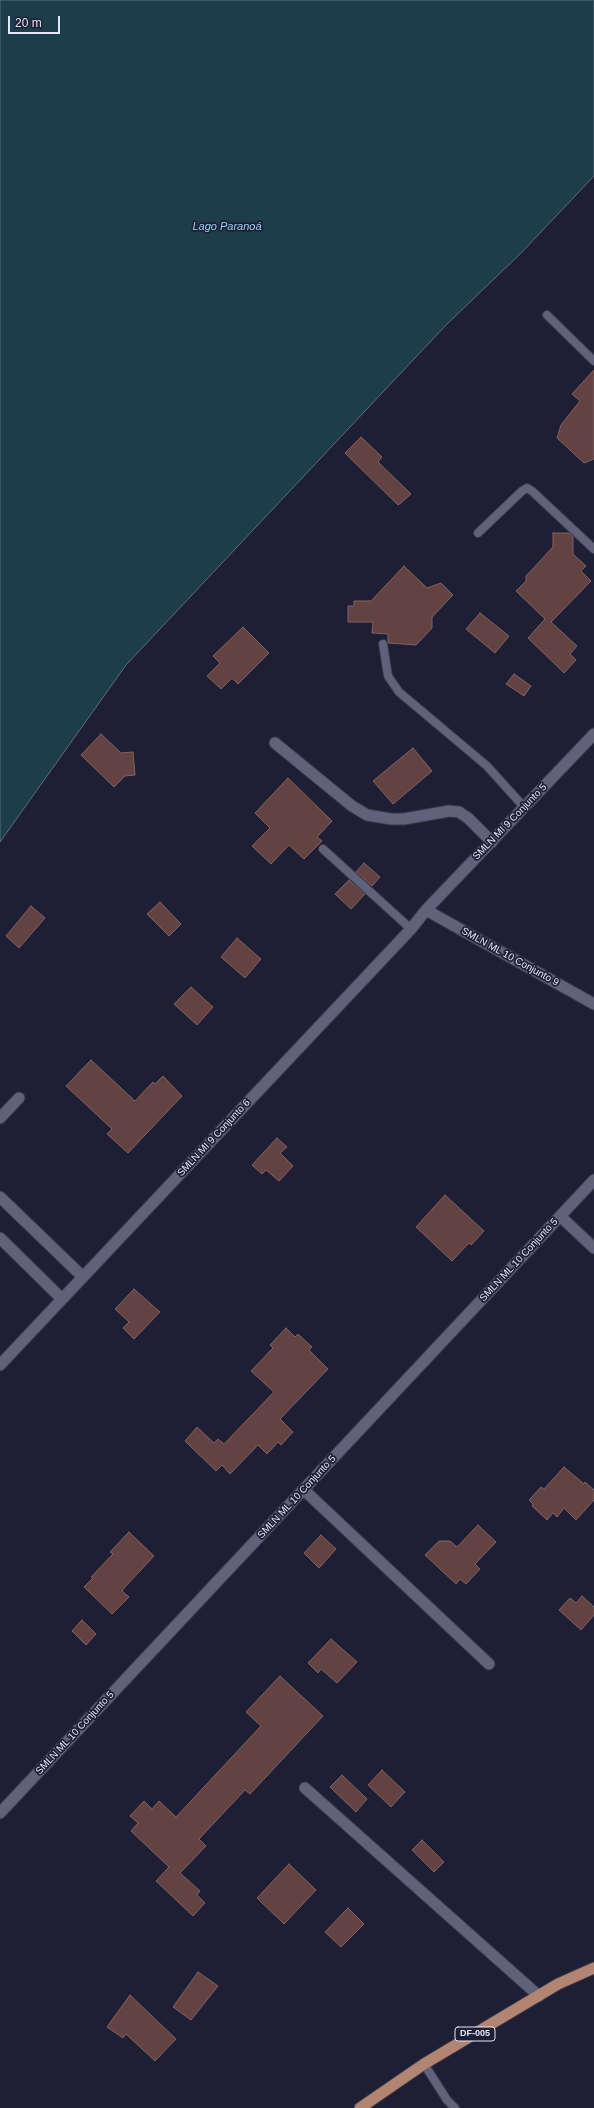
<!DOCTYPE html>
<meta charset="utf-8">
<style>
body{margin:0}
#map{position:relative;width:594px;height:2108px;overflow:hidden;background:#1e1e34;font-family:Arial,sans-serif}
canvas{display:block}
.scale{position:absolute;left:8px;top:16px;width:52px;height:18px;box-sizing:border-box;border:2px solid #e5e6f5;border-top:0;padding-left:5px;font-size:12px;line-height:14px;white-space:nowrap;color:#e5e6f5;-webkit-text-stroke:3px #1e1e34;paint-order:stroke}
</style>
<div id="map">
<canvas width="594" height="2108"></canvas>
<div class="scale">20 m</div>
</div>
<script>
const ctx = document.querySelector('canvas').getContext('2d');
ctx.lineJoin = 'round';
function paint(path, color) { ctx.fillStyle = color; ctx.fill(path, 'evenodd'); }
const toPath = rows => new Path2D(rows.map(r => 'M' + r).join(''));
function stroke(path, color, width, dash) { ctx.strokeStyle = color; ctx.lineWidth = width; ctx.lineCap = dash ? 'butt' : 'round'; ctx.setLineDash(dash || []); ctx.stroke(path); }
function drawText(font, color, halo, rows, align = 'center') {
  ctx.font = font + ' Arial,sans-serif'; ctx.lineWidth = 3.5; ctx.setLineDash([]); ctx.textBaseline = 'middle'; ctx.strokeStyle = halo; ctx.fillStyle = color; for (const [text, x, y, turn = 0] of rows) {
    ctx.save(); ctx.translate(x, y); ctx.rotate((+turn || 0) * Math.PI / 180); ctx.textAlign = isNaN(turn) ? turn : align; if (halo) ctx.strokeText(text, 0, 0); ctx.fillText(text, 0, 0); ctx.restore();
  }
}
const water = toPath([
 [0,0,594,0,594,176,520,254,446,325,126,665,0,842,0,0]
]);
paint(water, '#1d3d4c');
stroke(water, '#59707f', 1);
const building = toPath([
 [594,370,594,459,584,463,557,438,561,425,580,401,572,394,594,370],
 [361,437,382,457,378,462,411,494,401,503,398,505,345,453,361,437],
 [553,533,569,533,573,537,573,554,586,566,581,571,591,581,551,622,577,646,570,654,576,660,564,673,528,638,545,619,516,591,526,581,526,576,553,547,553,533],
 [404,566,427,588,441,583,453,595,432,617,432,628,416,645,388,643,388,634,372,633,373,622,348,622,348,606,354,606,354,601,371,601,404,566],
 [480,613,509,636,495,653,466,629,480,613],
 [243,627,269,653,238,684,232,678,221,689,207,676,220,663,213,656,243,627],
 [514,674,531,686,524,696,506,684,514,674],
 [101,734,121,753,133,752,135,775,125,776,114,787,81,755,101,734],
 [413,748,432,771,393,804,373,781,413,748],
 [288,778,332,821,317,837,322,841,304,859,289,845,271,864,252,846,270,828,255,813,288,778],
 [364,863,380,877,372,886,356,872,364,863],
 [349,880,365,894,351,909,335,894,349,880],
 [160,902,181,924,169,936,147,914,160,902],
 [31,906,45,918,19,948,6,936,31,906],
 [237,938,261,959,245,978,221,957,237,938],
 [191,987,213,1007,197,1025,174,1004,191,987],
 [91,1060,135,1101,153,1082,155,1084,163,1076,182,1096,128,1153,107,1134,112,1129,66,1086,91,1060],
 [277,1138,287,1147,280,1153,293,1166,279,1181,266,1170,262,1174,252,1165,277,1138],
 [445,1195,484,1231,471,1245,469,1243,452,1261,416,1227,445,1195],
 [134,1289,160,1312,134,1339,123,1328,129,1322,115,1309,134,1289],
 [286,1328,295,1337,298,1334,312,1347,309,1350,328,1369,280,1419,293,1432,281,1445,278,1442,267,1454,258,1445,230,1474,222,1465,216,1471,185,1441,197,1427,214,1443,218,1439,224,1444,274,1392,251,1371,273,1348,270,1345,286,1328],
 [564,1467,584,1484,585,1482,594,1490,594,1500,576,1520,564,1508,557,1517,553,1513,547,1520,532,1506,533,1504,529,1500,541,1487,544,1489,564,1467],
 [478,1525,496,1542,475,1564,480,1569,466,1584,460,1579,456,1584,425,1555,439,1541,450,1541,457,1547,478,1525],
 [129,1532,154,1556,125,1587,122,1591,129,1597,112,1614,84,1587,93,1578,91,1577,113,1554,110,1552,129,1532],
 [321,1535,336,1549,319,1568,304,1553,321,1535],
 [582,1596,594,1607,594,1615,581,1630,559,1610,570,1598,576,1603,582,1596],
 [82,1620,96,1634,86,1645,72,1631,82,1620],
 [331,1639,357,1662,337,1683,321,1669,318,1673,308,1663,331,1639],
 [280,1676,323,1716,250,1794,245,1790,199,1839,206,1846,180,1873,200,1891,197,1895,205,1903,193,1916,156,1881,169,1867,131,1831,138,1823,130,1816,144,1801,152,1809,159,1801,176,1817,261,1726,246,1712,280,1676],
 [382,1770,405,1792,391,1807,368,1785,382,1770],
 [342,1775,367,1799,356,1812,330,1787,342,1775],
 [422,1840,444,1862,434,1872,412,1850,422,1840],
 [289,1864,316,1890,284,1924,257,1898,289,1864],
 [348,1908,364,1924,341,1947,325,1932,348,1908],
 [198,1972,218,1986,191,2020,173,2007,198,1972],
 [130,1995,176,2039,155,2061,126,2034,123,2038,107,2027,130,1995]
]);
paint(building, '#634342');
stroke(building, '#836362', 1);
const service = toPath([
 [547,315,594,361],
 [478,533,522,491,527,488,532,491,594,549],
 [383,644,388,676,399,692,487,766,524,807],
 [323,849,411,929],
 [424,2064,447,2100,455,2108]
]);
const minor = toPath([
 [275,743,352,806,367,815,391,819,404,819,449,811,459,812,468,818,492,842],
 [426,910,594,1004],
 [0,1118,19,1098],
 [0,1197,83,1277],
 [560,1216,594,1248],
 [0,1238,62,1299],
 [0,1365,411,929,426,910,594,734],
 [304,1490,489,1664],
 [305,1788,539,1996],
 [0,1813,594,1180]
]);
const primary = toPath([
 [360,2108,424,2064,558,1984,594,1968]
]);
stroke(service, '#39384b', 10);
stroke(minor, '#39384b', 13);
stroke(primary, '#39384b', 13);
stroke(service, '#60617b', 8);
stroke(minor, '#60617b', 11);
stroke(primary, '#b18571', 11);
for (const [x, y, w] of [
 [475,2034,40]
]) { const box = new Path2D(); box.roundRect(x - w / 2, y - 7, w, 14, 3); ctx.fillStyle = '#1e1e34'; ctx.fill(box); stroke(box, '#e5e6f5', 1); }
drawText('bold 9px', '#e5e6f5', null, [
 ["DF-005",475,2034]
]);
drawText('10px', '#e5e6f5', '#1e1e34', [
 ["SMLN MI 9 Conjunto 5",510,822,-46],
 ["SMLN ML 10 Conjunto 9",510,957,29],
 ["SMLN MI 9 Conjunto 6",214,1138,-47],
 ["SMLN ML 10 Conjunto 5",519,1260,-47],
 ["SMLN ML 10 Conjunto 5",297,1497,-47],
 ["SMLN ML 10 Conjunto 5",75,1733,-47]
]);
drawText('italic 11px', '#97d3f3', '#1e1e34', [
 ["Lago Paranoá",227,227]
]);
</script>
